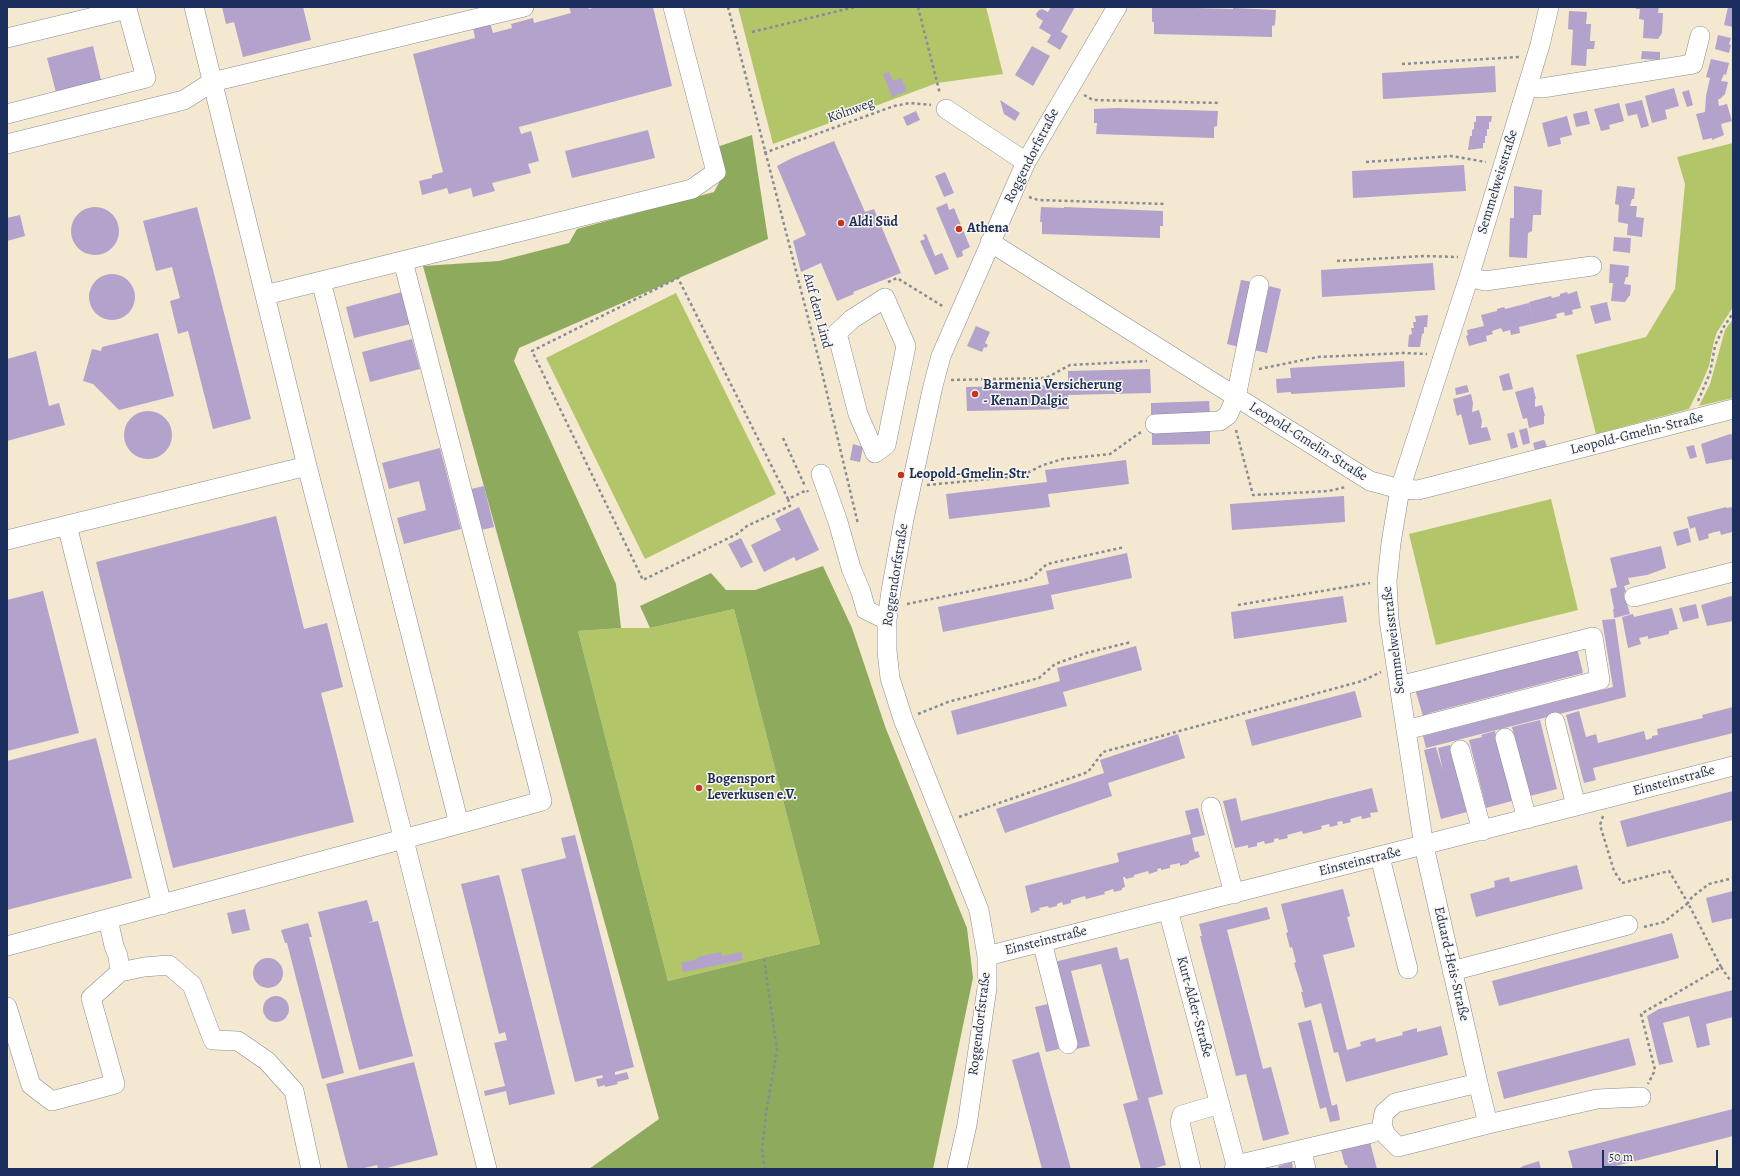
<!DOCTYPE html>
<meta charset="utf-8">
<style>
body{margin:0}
#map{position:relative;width:1740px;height:1176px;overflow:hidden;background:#f4e8d0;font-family:Alegreya,serif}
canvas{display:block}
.frame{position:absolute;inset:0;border:8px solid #1b2f5e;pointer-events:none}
.scale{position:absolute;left:1602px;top:1150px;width:116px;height:18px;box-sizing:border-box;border:2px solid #1b2f5e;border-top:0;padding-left:5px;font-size:12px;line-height:14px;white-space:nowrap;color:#1b2f5e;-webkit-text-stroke:3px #fbf7ec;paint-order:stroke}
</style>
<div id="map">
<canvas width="1740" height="1176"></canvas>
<div class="frame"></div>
<div class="scale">50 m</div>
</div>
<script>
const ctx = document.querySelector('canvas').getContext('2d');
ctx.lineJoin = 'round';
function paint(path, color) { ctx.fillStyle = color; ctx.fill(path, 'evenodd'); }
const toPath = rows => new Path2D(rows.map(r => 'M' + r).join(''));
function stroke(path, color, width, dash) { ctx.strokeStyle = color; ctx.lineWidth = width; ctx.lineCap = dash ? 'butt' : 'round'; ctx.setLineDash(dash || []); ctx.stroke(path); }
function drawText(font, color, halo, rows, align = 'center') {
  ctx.font = font + ' Alegreya,serif'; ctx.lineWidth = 3; ctx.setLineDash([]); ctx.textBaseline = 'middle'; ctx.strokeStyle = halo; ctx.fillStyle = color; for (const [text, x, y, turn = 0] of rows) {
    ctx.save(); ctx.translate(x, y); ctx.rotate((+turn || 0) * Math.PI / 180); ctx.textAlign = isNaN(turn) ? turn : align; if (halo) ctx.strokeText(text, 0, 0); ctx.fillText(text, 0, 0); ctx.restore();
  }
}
paint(toPath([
 [738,7,986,7,1003,74,937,83,773,144],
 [1733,143,1733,307,1717,332,1714,341,1709,366,1700,387,1689,409,1596,434,1576,355,1646,337,1675,289,1685,184,1677,157],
 [676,293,776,494,645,559,546,358],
 [1733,319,1733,398,1699,406,1710,384,1725,330],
 [1551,499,1578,610,1436,645,1409,534],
 [734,609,820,944,668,981,578,631,621,628,650,628]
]), '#b3c569');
paint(toPath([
 [752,135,768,239,519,348,514,361,616,584,621,628,578,631,668,981,820,944,734,609,650,628,640,606,711,573,726,590,755,590,823,566,852,628,886,729,967,928,973,978,933,1169,589,1169,659,1119,423,266,499,261,569,243,577,229,714,192,721,179,720,146]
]), '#8eaa5d');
paint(toPath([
 [222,7,303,7,311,40,243,57,234,22,226,24],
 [569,7,588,7,589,9,596,7,653,7,672,86,519,127,521,134,531,131,539,161,528,164,531,173,492,183,495,191,473,197,471,188,449,194,447,188,422,195,419,181,432,178,432,175,443,172,413,54,475,38,473,27,490,23,493,33,512,28,511,24,533,18,534,23,571,13],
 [1051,7,1075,7,1061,32,1068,36,1060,50,1047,42,1051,35,1039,28,1043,21,1037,17,1036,14,1039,10,1042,9,1048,12],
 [1152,7,1195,7,1195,8,1233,9,1233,8,1276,10,1275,25,1272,26,1272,37,1154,34,1154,22,1152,22],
 [1636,7,1659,7,1658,13,1663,13,1662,33,1658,39,1643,38,1644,20,1639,19,1640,9,1636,9],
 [1728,7,1733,7,1733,27,1724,25],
 [1569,11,1587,12,1586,24,1591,24,1590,41,1595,41,1594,49,1587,49,1586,66,1571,65,1573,30,1568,29],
 [1718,35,1731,38,1729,44,1731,45,1729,53,1715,49],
 [93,46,102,84,57,96,47,58],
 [1032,46,1050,56,1033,86,1015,75],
 [1642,51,1660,52,1660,60,1641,59],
 [1711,59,1729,63,1726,75,1724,74,1721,81,1728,82,1725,94,1720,99,1718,99,1719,106,1727,104,1732,121,1721,124,1724,135,1712,140,1712,138,1703,140,1696,114,1705,112,1706,96,1710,78,1706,77],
 [1495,66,1496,92,1383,99,1382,73],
 [889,72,893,81,901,78,907,91,892,97,883,74],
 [1674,88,1679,106,1665,110,1667,119,1652,123,1645,96],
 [1689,90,1693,105,1687,107,1682,92],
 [1000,100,1020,113,1015,121,1004,114],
 [1642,100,1649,126,1641,128,1637,114,1628,116,1625,104],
 [1619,103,1624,121,1609,125,1610,129,1601,131,1594,109],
 [1117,108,1218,111,1217,126,1214,127,1214,138,1096,134,1097,123,1094,123,1094,109],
 [916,111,920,120,907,126,903,117],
 [1587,111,1590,124,1576,127,1573,114],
 [1476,116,1492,116,1491,122,1489,122,1489,129,1487,129,1487,136,1485,136,1485,143,1483,143,1483,148,1468,150,1470,136,1472,136,1472,130,1474,129,1474,122,1476,122],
 [1567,116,1572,135,1560,138,1561,144,1548,147,1542,123],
 [648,130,655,158,572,178,565,151],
 [834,141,865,212,874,209,901,273,853,292,854,294,837,301,821,263,801,272,793,241,806,235,777,166,792,158],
 [1464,165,1466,191,1353,198,1352,171],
 [945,172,954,193,944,197,935,176],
 [1514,186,1542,190,1541,215,1533,215,1532,231,1528,233,1527,258,1509,257,1510,218,1514,218],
 [1617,186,1635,188,1634,199,1632,199,1630,206,1637,206,1636,217,1644,218,1642,237,1627,235,1628,224,1618,222,1619,205,1615,204],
 [947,203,949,210,954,208,970,247,962,251,963,256,957,258,936,208],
 '71 231a24 24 0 1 1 48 0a24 24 0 1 1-48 0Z',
 [197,207,251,419,213,429,188,331,178,334,170,301,180,298,172,267,156,271,143,221],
 [1041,207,1064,208,1064,207,1163,211,1163,226,1160,226,1160,238,1042,234,1042,222,1040,222],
 [20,215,25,236,7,241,7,218],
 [926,234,935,256,942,253,949,269,935,275,920,241,925,239,923,235],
 [1614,237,1631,238,1630,253,1613,251],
 [1433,263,1435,290,1322,297,1321,270],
 [1610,264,1629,266,1628,277,1626,277,1624,284,1631,285,1630,296,1629,296,1625,302,1611,301,1613,283,1609,283],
 '89 297a23 23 0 1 1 46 0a23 23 0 1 1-46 0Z',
 [1241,280,1253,282,1239,347,1227,344],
 [1269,286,1281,289,1267,353,1254,350],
 [1577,291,1581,308,1572,310,1573,314,1565,316,1564,312,1556,314,1557,318,1519,327,1520,333,1511,335,1510,330,1503,332,1501,328,1492,331,1493,334,1486,336,1487,341,1469,346,1466,336,1468,335,1467,330,1484,326,1481,315,1497,311,1497,309,1504,307,1505,309,1529,303,1533,318,1529,302,1551,296,1552,298,1560,296,1560,294,1567,292,1568,294],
 [402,292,410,324,354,338,346,307],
 [1607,302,1611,320,1595,324,1590,306],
 [1428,315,1427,327,1424,327,1424,333,1422,334,1420,347,1408,347,1409,335,1412,334,1411,328,1414,328,1413,322,1416,322,1415,316],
 [976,326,990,332,985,343,988,345,986,348,984,347,982,352,967,346],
 [158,333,174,396,119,410,93,384,83,381,92,349,101,351,102,347],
 [412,339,420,369,370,382,362,352],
 [36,351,49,406,59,403,65,425,7,441,7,359],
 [1404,361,1405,387,1291,394,1291,392,1277,393,1276,379,1291,378,1290,368],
 [1150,369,1151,393,1068,395,1069,409,967,411,966,387,1068,385,1068,371],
 [1509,373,1513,389,1503,391,1499,376],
 [1467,385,1469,392,1456,395,1455,388],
 [1533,387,1536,399,1535,399,1535,407,1542,405,1545,416,1544,416,1544,424,1529,428,1527,418,1523,419,1515,392],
 [1471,394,1473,403,1472,412,1479,410,1482,421,1481,428,1487,427,1491,440,1469,445,1461,414,1457,416,1453,399],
 [1209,401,1210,414,1151,415,1151,403],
 '124 435a24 24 0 1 1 48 0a24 24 0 1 1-48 0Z',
 [1527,428,1530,443,1523,445,1519,430],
 [1210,431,1210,444,1152,445,1152,433],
 [1514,432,1518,447,1511,449,1507,434],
 [1730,434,1733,435,1733,459,1706,464,1701,444],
 [1543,440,1545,441,1547,447,1535,450,1533,443],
 [853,444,863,447,860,462,850,460],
 [1694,445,1697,457,1690,459,1686,447],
 [440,448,461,529,404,544,397,518,426,510,419,481,389,489,382,463],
 [1126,460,1129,484,1048,494,1050,507,949,519,946,494,1047,482,1045,470],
 [484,486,494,527,481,530,471,489],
 [1344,496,1345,522,1232,530,1230,504],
 [799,507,819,550,796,561,794,557,764,572,751,545,781,530,775,519],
 [1726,507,1726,508,1733,507,1732,532,1721,535,1720,531,1715,532,1708,534,1709,538,1699,541,1695,527,1690,529,1687,517],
 [276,516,304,629,327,623,343,687,321,693,354,822,173,868,96,562],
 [1688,528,1691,542,1677,546,1673,532],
 [741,538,753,562,741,568,728,544],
 [1661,546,1666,568,1647,575,1628,578,1630,584,1624,586,1626,592,1624,593,1630,614,1614,618,1613,609,1614,609,1610,589,1617,587,1610,558],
 [1127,553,1132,578,1051,595,1054,609,943,632,938,607,1049,584,1046,571],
 [43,591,79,733,7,751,7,600],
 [1343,596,1347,622,1234,639,1231,612],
 [1731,596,1733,597,1733,621,1707,626,1701,605],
 [1696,604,1699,618,1683,622,1679,608],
 [1672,608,1678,629,1669,631,1669,634,1648,639,1648,636,1639,638,1641,644,1628,648,1622,617,1633,614,1634,617],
 [1615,619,1626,697,1426,748,1423,736,1613,687,1602,620],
 [1136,646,1142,670,1063,692,1067,706,957,735,951,711,1060,681,1057,668],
 [1577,648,1583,673,1433,712,1423,716,1415,689],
 [1355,691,1362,717,1252,746,1245,720],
 [1733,707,1733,733,1593,768,1596,780,1584,783,1566,715,1579,711,1586,737,1596,734,1598,743,1644,731,1646,740,1652,738,1652,736,1658,735,1657,729,1703,718,1702,715],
 [1540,720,1557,789,1530,796,1512,727],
 [1495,731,1512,801,1486,808,1469,740,1482,737,1481,735],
 [1178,734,1185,758,1108,783,1112,796,1005,833,996,809,1104,773,1100,760],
 [96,738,132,878,7,910,7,761],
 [1450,745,1467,812,1441,819,1424,750,1436,747,1443,771,1438,748],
 [1372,788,1378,812,1370,813,1371,817,1362,819,1361,816,1350,819,1351,822,1343,824,1342,821,1337,822,1338,825,1330,827,1329,824,1321,826,1322,829,1303,834,1302,831,1287,835,1288,838,1279,840,1278,838,1274,839,1274,842,1265,844,1264,841,1257,843,1257,846,1248,848,1248,845,1235,848,1223,801,1236,798,1241,821],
 [1733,791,1733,820,1627,847,1620,821],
 [1198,808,1205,835,1192,838,1195,852,1198,851,1200,857,1189,861,1189,863,1180,866,1180,863,1170,865,1170,868,1161,870,1161,868,1157,869,1158,871,1149,874,1148,871,1134,875,1134,877,1126,879,1125,877,1123,877,1125,887,1122,888,1122,890,1114,892,1113,889,1104,892,1105,894,1086,899,1085,896,1071,900,1071,903,1063,905,1062,902,1057,904,1057,906,1049,908,1048,906,1039,908,1040,910,1031,913,1025,886,1119,862,1117,853,1191,834,1185,811],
 [575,835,634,1067,615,1072,615,1075,627,1072,629,1079,617,1082,618,1084,605,1087,605,1085,598,1087,596,1079,603,1078,602,1075,575,1082,521,869,566,858,561,838],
 [1577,865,1583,889,1476,917,1470,894,1495,887,1494,881,1509,877,1510,882],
 [499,875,555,1094,509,1105,506,1091,485,1096,484,1091,505,1086,494,1043,507,1040,505,1032,499,1034,461,884],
 [1343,889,1350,916,1347,917,1355,947,1323,955,1347,1050,1361,1046,1360,1042,1375,1038,1376,1042,1403,1035,1402,1032,1417,1028,1417,1032,1441,1026,1448,1055,1346,1082,1338,1052,1334,1053,1321,1003,1305,1008,1301,992,1303,992,1294,963,1296,962,1292,947,1290,948,1286,933,1288,932,1281,904],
 [1733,891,1733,918,1712,923,1706,898],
 [367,900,373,921,367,923,378,921,413,1056,359,1070,318,912],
 [1267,907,1270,919,1227,930,1263,1069,1271,1067,1289,1134,1263,1141,1246,1074,1236,1076,1200,936,1202,936,1199,924],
 [245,909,250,930,232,934,227,913],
 [308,923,312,937,309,937,344,1073,322,1079,287,943,285,943,281,930],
 [1672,933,1679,958,1499,1006,1492,981],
 [1117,947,1120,960,1128,958,1163,1094,1148,1098,1166,1165,1152,1169,1141,1169,1123,1104,1138,1100,1101,964,1071,971,1090,1046,1076,1049,1054,962],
 [721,952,722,956,741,952,743,960,683,972,681,963,697,959,697,957],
 '253 973a15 15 0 1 1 30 0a15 15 0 1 1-30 0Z',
 [1733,990,1733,1017,1706,1024,1710,1045,1697,1048,1689,1016,1663,1023,1673,1062,1659,1065,1647,1016,1659,1009],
 '263 1009a13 13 0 1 1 26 0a13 13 0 1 1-26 0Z',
 [1048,1004,1059,1049,1046,1052,1035,1007],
 [1311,1020,1332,1106,1337,1104,1340,1120,1330,1122,1326,1107,1320,1109,1298,1023],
 [1629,1038,1636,1065,1504,1099,1497,1072],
 [1039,1052,1048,1086,1071,1169,1042,1169,1031,1128,1012,1060],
 [414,1062,438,1155,383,1169,378,1169,377,1165,360,1169,348,1169,326,1084],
 [1733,1109,1733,1136,1604,1169,1573,1169,1568,1151],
 [1370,1142,1377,1169,1348,1169,1347,1165,1345,1165,1341,1150],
 [1539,1161,1541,1169,1517,1169,1522,1167,1523,1166],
 [1292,1162,1293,1169,1279,1169,1278,1166]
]), '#b2a2cc');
const minor = toPath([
 [194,7,307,466,404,840,487,1169],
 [7,38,127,9,146,78,7,114],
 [1527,87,1542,88,1693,64,1700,36],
 [946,109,1026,162],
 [7,144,184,100,212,82,524,7],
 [990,242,1370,481,1400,489,1418,490,1733,409],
 [403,261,542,801,459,824],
 [1469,277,1485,281,1592,266],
 [265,295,692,189,716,172,673,7],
 [885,298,906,346,886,445,875,453,858,414,837,333,852,319,885,298],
 [1155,424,1220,421,1228,415,1236,397,1259,285],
 [821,474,838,522,851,568,861,592,866,610,887,620],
 [67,525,162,905],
 [7,540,307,466],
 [1634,597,1733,572],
 [1399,686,1593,637,1600,680,1406,730],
 [1555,722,1576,806],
 [1505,738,1527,819],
 [1460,750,1482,831],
 [1211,807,1234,894],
 [1380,857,1408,969],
 [1168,910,1236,1165,1234,1169],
 [1042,942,1068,1044],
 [7,946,459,824,321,281],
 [987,956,1733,766],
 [1452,971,1628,925],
 [120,972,144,967,169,965,192,985,213,1040,238,1041,267,1061,294,1091,311,1169],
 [7,1007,31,1085,52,1101,115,1084,91,998,120,972,118,956,114,946,108,919],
 [1478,1083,1424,846,1389,620,1387,581,1391,543,1400,489,1469,277,1540,45,1549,7],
 [1488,1124,1478,1083,1395,1103,1384,1113,1382,1125,1386,1135,1398,1147,1488,1124,1597,1099,1641,1097],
 [1302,1151,1306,1169],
 [1236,1165,1372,1133],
 [957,1169,967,1125,987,988,987,956,979,910,903,719,890,678,887,651,887,620,891,591,904,519,933,386,941,356,1026,162,1117,7],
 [1191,1169,1180,1123,1182,1115,1220,1104]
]);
stroke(minor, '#888c97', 20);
stroke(toPath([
 [728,7,820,364,858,524],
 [918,7,940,94],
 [752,32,855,7],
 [1402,64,1519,57],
 [1084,95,1093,100,1220,103],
 [764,153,894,106,910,103,931,105],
 [1366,162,1451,156,1486,162],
 [1029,197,1038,200,1166,204],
 [1337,261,1424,256,1458,257],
 [888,282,897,278,944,307],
 [1259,369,1318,357,1404,353,1427,354],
 [951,380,1046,378,1070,365,1147,361],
 [1698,401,1710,373,1715,346,1723,328,1733,313],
 [1236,430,1253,495,1329,491,1346,487],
 [783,438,805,486],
 [927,485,1021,476,1043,465,1063,459,1110,454,1141,432],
 [788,499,790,506,747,526,737,534,643,580,532,351,678,278,788,499,807,490,808,492],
 [907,604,1030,579,1047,564,1125,547],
 [1238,605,1370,583],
 [918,714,948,702,1039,678,1055,664,1086,653,1131,642],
 [1603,816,1600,825,1614,871,1622,883,1669,871,1688,903,1692,897,1709,884,1733,878],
 [959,817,1088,772,1103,752,1362,681,1381,672],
 [1644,927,1664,922,1688,903,1721,967,1641,1014,1655,1070,1648,1084],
 [764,959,777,1050,766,1113,762,1150,765,1169],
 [1721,967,1730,980,1733,979]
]), '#888c97', 2.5, [3, 3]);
stroke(minor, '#fff', 19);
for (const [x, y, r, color] of [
 [841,223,4,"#c8321e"],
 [959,229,4,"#c8321e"],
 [975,394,4,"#c8321e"],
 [901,475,4,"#c8321e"],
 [699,788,4,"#c8321e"]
]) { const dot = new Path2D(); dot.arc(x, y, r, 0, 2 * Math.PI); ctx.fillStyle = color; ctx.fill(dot); stroke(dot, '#fbf7ec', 1.5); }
drawText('14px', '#1b2f5e', '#fbf7ec', [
 ["Kölnweg",851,111,-20],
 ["Roggendorfstraße",1032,156,-63],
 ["Semmelweisstraße",1498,182,-73],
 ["Auf dem Lind",817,311,75],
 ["Leopold-Gmelin-Straße",1637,434,-14],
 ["Leopold-Gmelin-Straße",1308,442,32],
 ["Roggendorfstraße",896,575,-81],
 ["Semmelweisstraße",1394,640,-97],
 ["Einsteinstraße",1674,781,-15],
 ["Einsteinstraße",1360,862,-14],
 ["Einsteinstraße",1046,941,-14],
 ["Eduard-Heis-Straße",1451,964,77],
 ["Kurt-Alder-Straße",1194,1007,75],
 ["Roggendorfstraße",980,1024,-83]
]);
drawText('bold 14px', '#1b2f5e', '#fbf7ec', [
 ["Aldi Süd",849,223],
 ["Athena",967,229],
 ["Barmenia Versicherung",983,386],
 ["- Kenan Dalgic",983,402],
 ["Leopold-Gmelin-Str.",909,475],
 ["Bogensport",707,780],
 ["Leverkusen e.V.",707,796]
], 'left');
</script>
